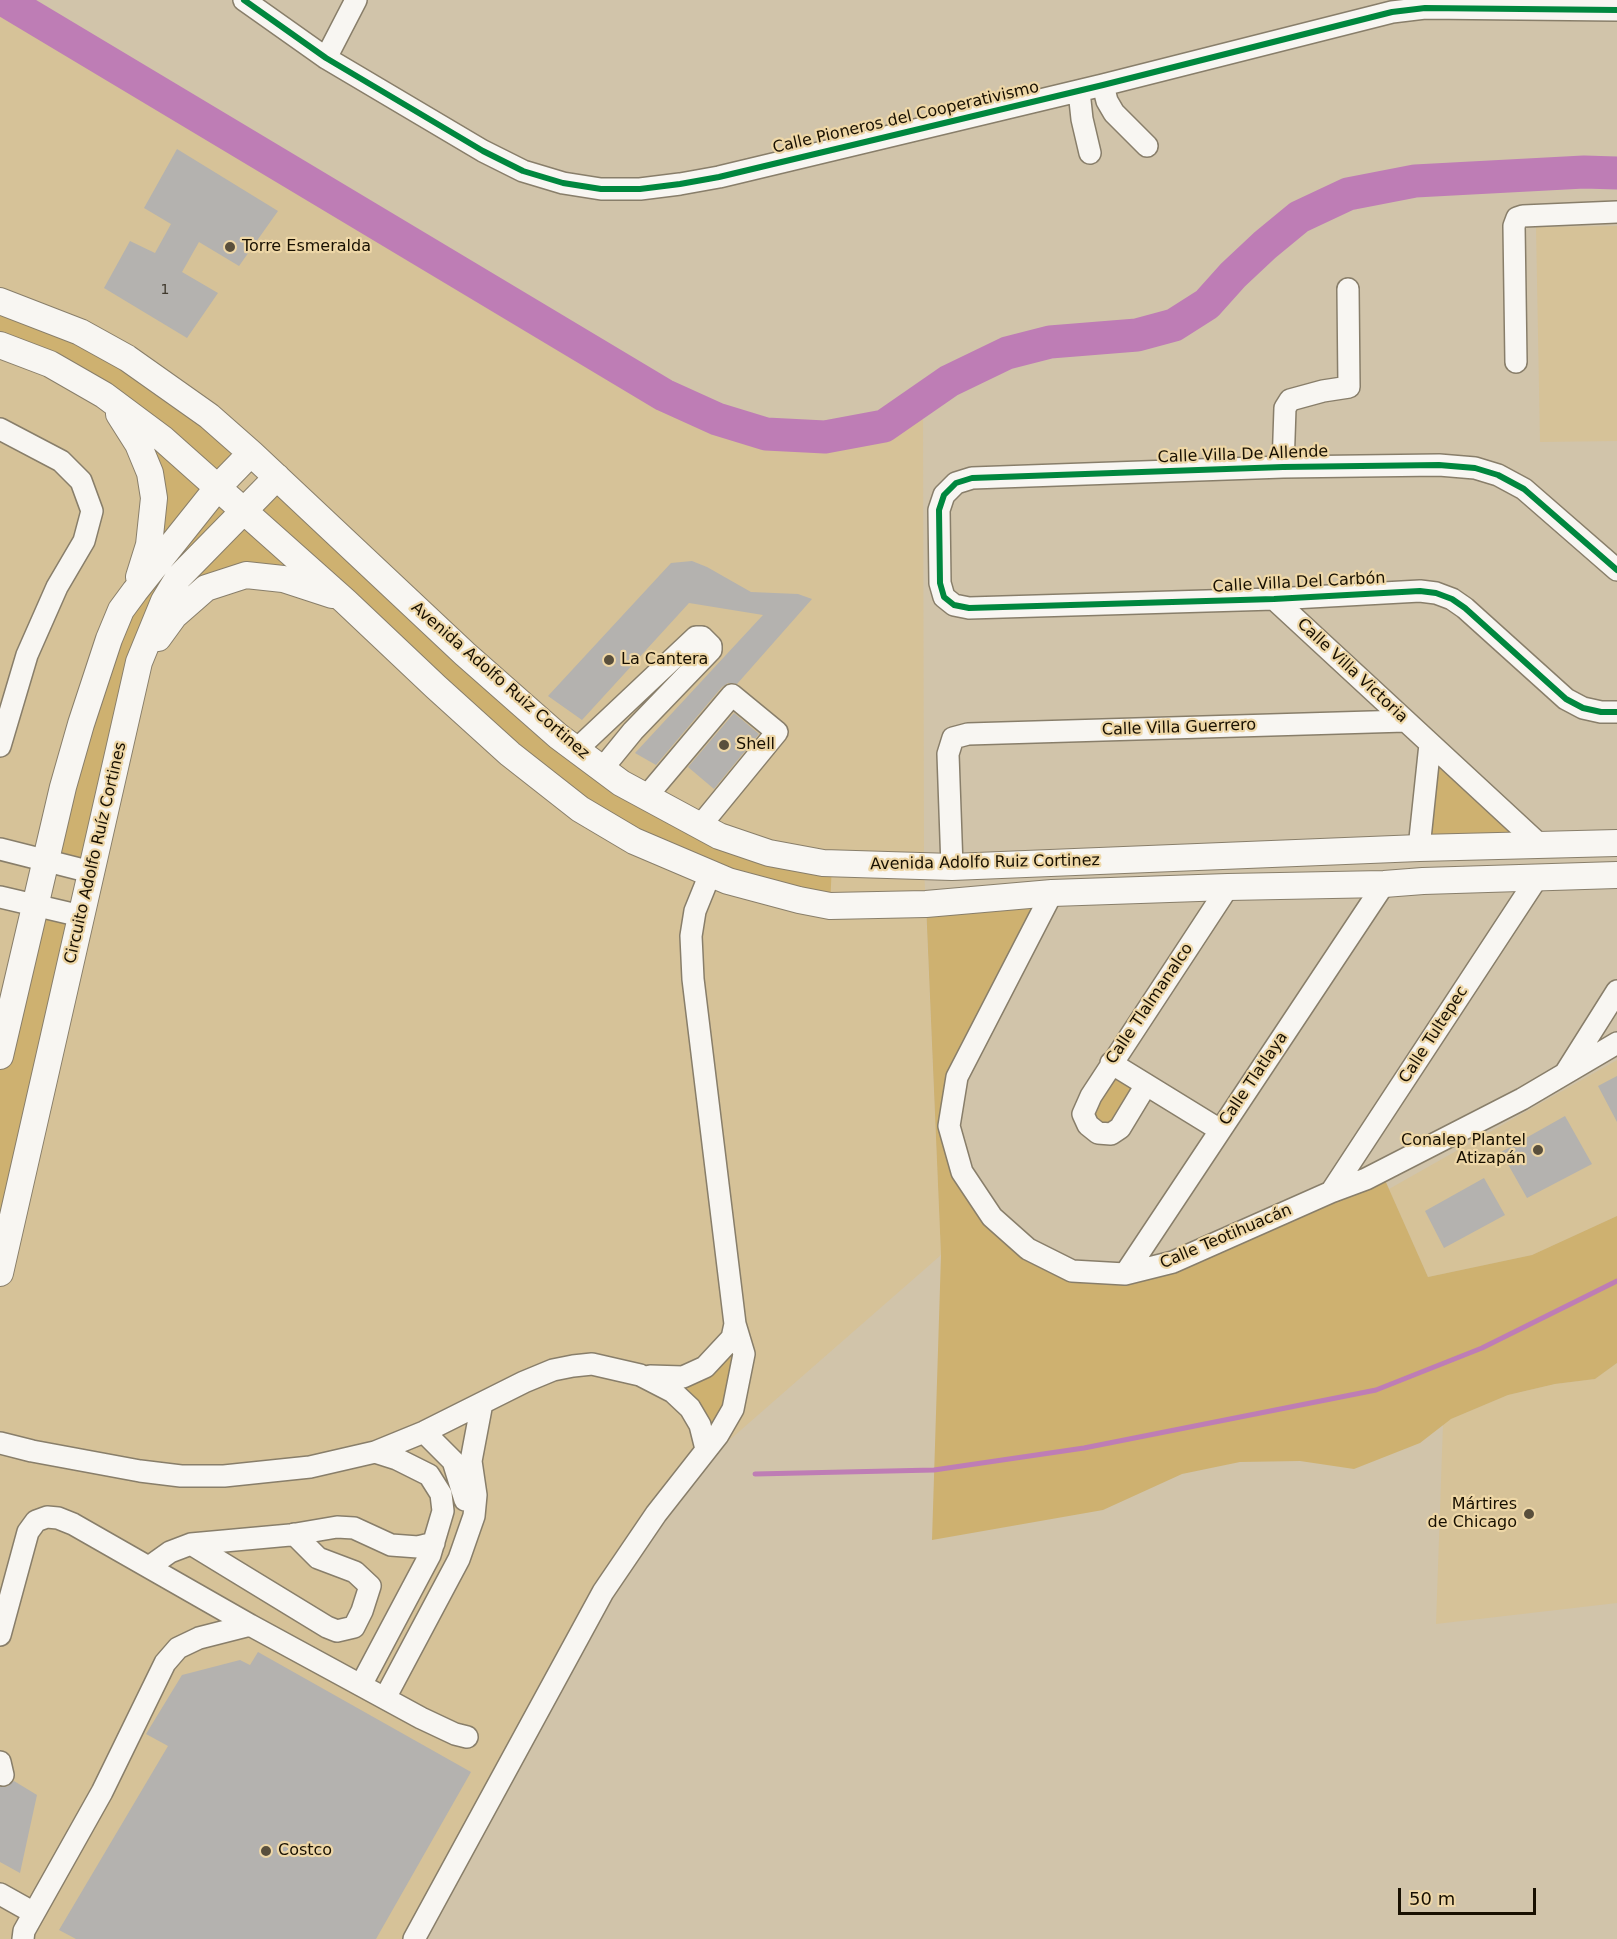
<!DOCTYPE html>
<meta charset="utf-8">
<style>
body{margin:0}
#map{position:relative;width:1617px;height:1939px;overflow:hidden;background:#d1c4aa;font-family:"DejaVu Sans",sans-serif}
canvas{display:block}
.scale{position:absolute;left:1398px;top:1888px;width:138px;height:27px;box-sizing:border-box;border:3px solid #181001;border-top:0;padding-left:8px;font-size:18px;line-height:21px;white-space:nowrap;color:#181001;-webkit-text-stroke:4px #eed7a7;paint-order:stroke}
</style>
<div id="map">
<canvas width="1617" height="1939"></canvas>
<div class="scale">50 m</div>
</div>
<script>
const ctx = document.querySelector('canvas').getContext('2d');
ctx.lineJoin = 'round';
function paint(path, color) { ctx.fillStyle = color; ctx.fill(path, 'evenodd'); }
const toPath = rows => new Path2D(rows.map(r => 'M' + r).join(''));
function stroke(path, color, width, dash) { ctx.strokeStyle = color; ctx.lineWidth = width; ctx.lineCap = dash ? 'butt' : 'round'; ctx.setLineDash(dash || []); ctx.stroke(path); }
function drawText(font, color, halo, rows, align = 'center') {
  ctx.font = font + ' "DejaVu Sans",sans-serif'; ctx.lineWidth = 4.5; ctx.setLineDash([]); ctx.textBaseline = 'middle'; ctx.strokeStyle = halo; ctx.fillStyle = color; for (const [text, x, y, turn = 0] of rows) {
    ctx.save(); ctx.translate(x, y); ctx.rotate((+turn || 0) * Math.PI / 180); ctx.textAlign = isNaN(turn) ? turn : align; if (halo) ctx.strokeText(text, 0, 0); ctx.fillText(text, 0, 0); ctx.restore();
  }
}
paint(toPath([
 [0,0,4,0,664,395,717,419,766,434,825,437,884,426,923,398,924,867,941,1255,678,1485,656,1514,414,1939,0,1939],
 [1617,226,1617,441,1540,442,1536,227],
 [1617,1060,1617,1216,1532,1255,1428,1277,1389,1189],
 [1617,1363,1617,1603,1436,1624,1443,1424,1451,1419,1508,1395,1555,1384,1595,1379]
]), '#d6c298');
paint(toPath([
 [0,301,80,332,251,453,218,487,244,510,277,477,465,654,664,807,832,864,830,906,634,841,340,599,283,579,206,588,139,662,91,872,45,860,154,498,125,422,0,345],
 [1430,744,1540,845,1419,848],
 [1052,893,957,1077,962,1172,1028,1249,1125,1274,1381,1171,1428,1277,1532,1255,1617,1216,1617,1363,1595,1379,1555,1384,1508,1395,1451,1419,1420,1443,1354,1469,1300,1461,1240,1462,1182,1474,1103,1510,932,1540,941,1255,926,904],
 [35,906,81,916,0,1273,0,1060],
 [1111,1063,1146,1085,1120,1128,1098,1133,1091,1096],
 [732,1338,744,1354,718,1435,671,1377]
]), '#ceb170');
stroke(toPath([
 [755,1474,934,1470,1084,1448,1376,1390,1482,1348,1617,1281]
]), '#be7db5', 5);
stroke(toPath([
 [4,0,664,395,717,419,766,434,825,437,884,426,949,381,1007,353,1050,342,1137,335,1174,325,1207,304,1233,275,1265,245,1299,217,1348,194,1415,181,1584,172,1617,173]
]), '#be7db5', 33);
paint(toPath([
 [177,149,278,211,239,266,199,242,182,272,218,293,187,338,104,288,130,241,155,253,171,224,144,208],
 [692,561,707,567,751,592,798,594,812,599,737,684,728,683,722,687,656,765,635,753,763,615,689,603,582,720,548,696,671,563],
 [734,713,759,734,714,789,688,767],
 [1617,1076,1617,1122,1598,1086],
 [1565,1116,1592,1164,1527,1198,1501,1152],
 [1484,1178,1505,1215,1444,1248,1425,1211],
 [258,1652,471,1772,376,1939,76,1939,59,1930,168,1746,146,1734,182,1675,240,1660,250,1665],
 [14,1781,37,1795,20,1873,0,1862,0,1787,6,1787]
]), '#b4b2af');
const minor = toPath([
 [244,0,326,58,483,151,523,171,563,183,601,189,640,189,680,184,719,177,1103,85,1392,12,1425,8,1617,10],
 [326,58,356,0],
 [1103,85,1107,101,1114,113,1147,146],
 [1079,91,1082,119,1090,153],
 [1516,362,1514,226,1517,218,1523,216,1617,212],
 [0,429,61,461,81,481,92,511,84,541,57,587,27,655,0,746],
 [1283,467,1285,408,1290,400,1323,391,1349,387,1348,289],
 [1617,570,1524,489,1498,475,1475,468,1439,465,1283,467,972,478,956,483,944,495,939,510,940,583,944,597,954,605,969,608,1274,599,1420,591,1436,593,1452,599,1465,608,1566,699,1583,708,1601,712,1617,712],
 [1274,599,1540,845],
 [576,750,696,637,702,637,711,646,711,650,633,731,602,769],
 [646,797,732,695,777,732,700,826],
 [1419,848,1430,744],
 [0,849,91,872],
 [952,867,948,754,953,738,968,734,1405,721],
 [1052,893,957,1077,949,1126,962,1172,992,1217,1028,1249,1072,1271,1125,1274,1173,1262,1331,1192,1366,1179,1522,1099,1617,1043],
 [0,897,81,916],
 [1111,1063,1220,1130],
 [1566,1072,1617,991],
 [1146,1085,1120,1128,1111,1134,1098,1133,1088,1125,1083,1114,1091,1096,1228,887],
 [1331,1192,1537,878],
 [1125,1274,1384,884],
 [650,1376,683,1377,705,1367,732,1338,735,1324],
 [424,1432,453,1461,465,1500],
 [0,1443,32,1451,140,1471,181,1476,224,1476,310,1467,375,1452,424,1432,524,1382,553,1370,573,1366,592,1364,640,1375,673,1392,690,1408,700,1425,706,1449],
 [191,1544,327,1627,337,1631,354,1627,362,1611,370,1586,355,1572,318,1558,294,1534],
 [149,1567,170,1552,191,1544,290,1535,337,1527,354,1528,391,1545,418,1547,434,1543],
 [0,1635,28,1532,36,1521,47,1517,58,1518,73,1524,250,1625],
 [361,1685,430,1555,443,1511,441,1494,429,1475,397,1459,375,1452],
 [385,1698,459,1559,474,1516,476,1495,471,1461,482,1403],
 [0,1762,3,1775],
 [0,1894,34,1913],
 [23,1939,24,1931,102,1792,165,1663,178,1648,199,1638,250,1625,421,1718,455,1734,467,1737],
 [414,1939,603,1592,656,1514,718,1435,733,1409,744,1354,735,1324,693,979,691,936,695,911,710,874]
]);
const major = toPath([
 [0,301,80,332,127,358,209,416,251,453,465,654,558,736,621,783,719,836,769,853,823,863,952,867,1419,848,1617,843],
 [0,345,50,364,104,395,163,439,345,601,436,687,510,754,580,809,634,841,728,881,799,900,830,906,926,904,1052,893,1228,887,1384,884,1423,881,1617,875],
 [119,414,138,444,150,473,154,498,149,545,139,577],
 [158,638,174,616,206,588,246,575,283,579,332,595],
 [0,1056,63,787,81,724,109,639,121,610,135,591,218,487,251,453],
 [0,1273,139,662,164,601,178,578,277,477]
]);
stroke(minor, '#887e6a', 24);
stroke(major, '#887e6a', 28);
stroke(minor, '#f8f6f2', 21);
stroke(major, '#f8f6f2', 26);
stroke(toPath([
 [244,0,326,58,483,151,523,171,563,183,601,189,640,189,680,184,719,177,1103,85,1392,12,1425,8,1617,10],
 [1617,570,1524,489,1498,475,1475,468,1439,465,1283,467,972,478,956,483,944,495,939,510,940,583,944,597,954,605,969,608,1274,599,1420,591,1436,593,1452,599,1465,608,1566,699,1583,708,1601,712,1617,712]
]), '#00873e', 6);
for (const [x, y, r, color] of [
 [230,247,6,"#594f3c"],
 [609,660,6,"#594f3c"],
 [724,745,6,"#594f3c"],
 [1538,1150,6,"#594f3c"],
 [1529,1514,6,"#594f3c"],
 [266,1851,6,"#594f3c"]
]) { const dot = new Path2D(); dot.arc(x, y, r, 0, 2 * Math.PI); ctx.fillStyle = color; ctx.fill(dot); stroke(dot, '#eed7a7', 2); }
drawText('14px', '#3f382c', null, [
 ["1",165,290]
]);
drawText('16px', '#181001', '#eed7a7', [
 ["Calle Pioneros del Cooperativismo",906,118,-13],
 ["Calle Villa De Allende",1243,455,-2],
 ["Calle Villa Del Carbón",1299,583,-3],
 ["Calle Villa Victoria",1352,671,43],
 ["Avenida Adolfo Ruiz Cortinez",500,681,41],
 ["Calle Villa Guerrero",1179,728,-2],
 ["Circuito Adolfo Ruíz Cortines",96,853,-77],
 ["Avenida Adolfo Ruiz Cortinez",985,863,-1],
 ["Calle Tlalmanalco",1150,1004,-56],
 ["Calle Tultepec",1434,1035,-57],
 ["Calle Tlatlaya",1254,1079,-56],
 ["Calle Teotihuacán",1226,1237,-23]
]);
drawText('16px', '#181001', '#eed7a7', [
 ["Torre Esmeralda",242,247],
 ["La Cantera",621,660],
 ["Shell",736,745],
 ["Conalep Plantel",1526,1141,"right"],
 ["Atizapán",1526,1159,"right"],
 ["Mártires",1517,1505,"right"],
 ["de Chicago",1517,1523,"right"],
 ["Costco",278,1851]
], 'left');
</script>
